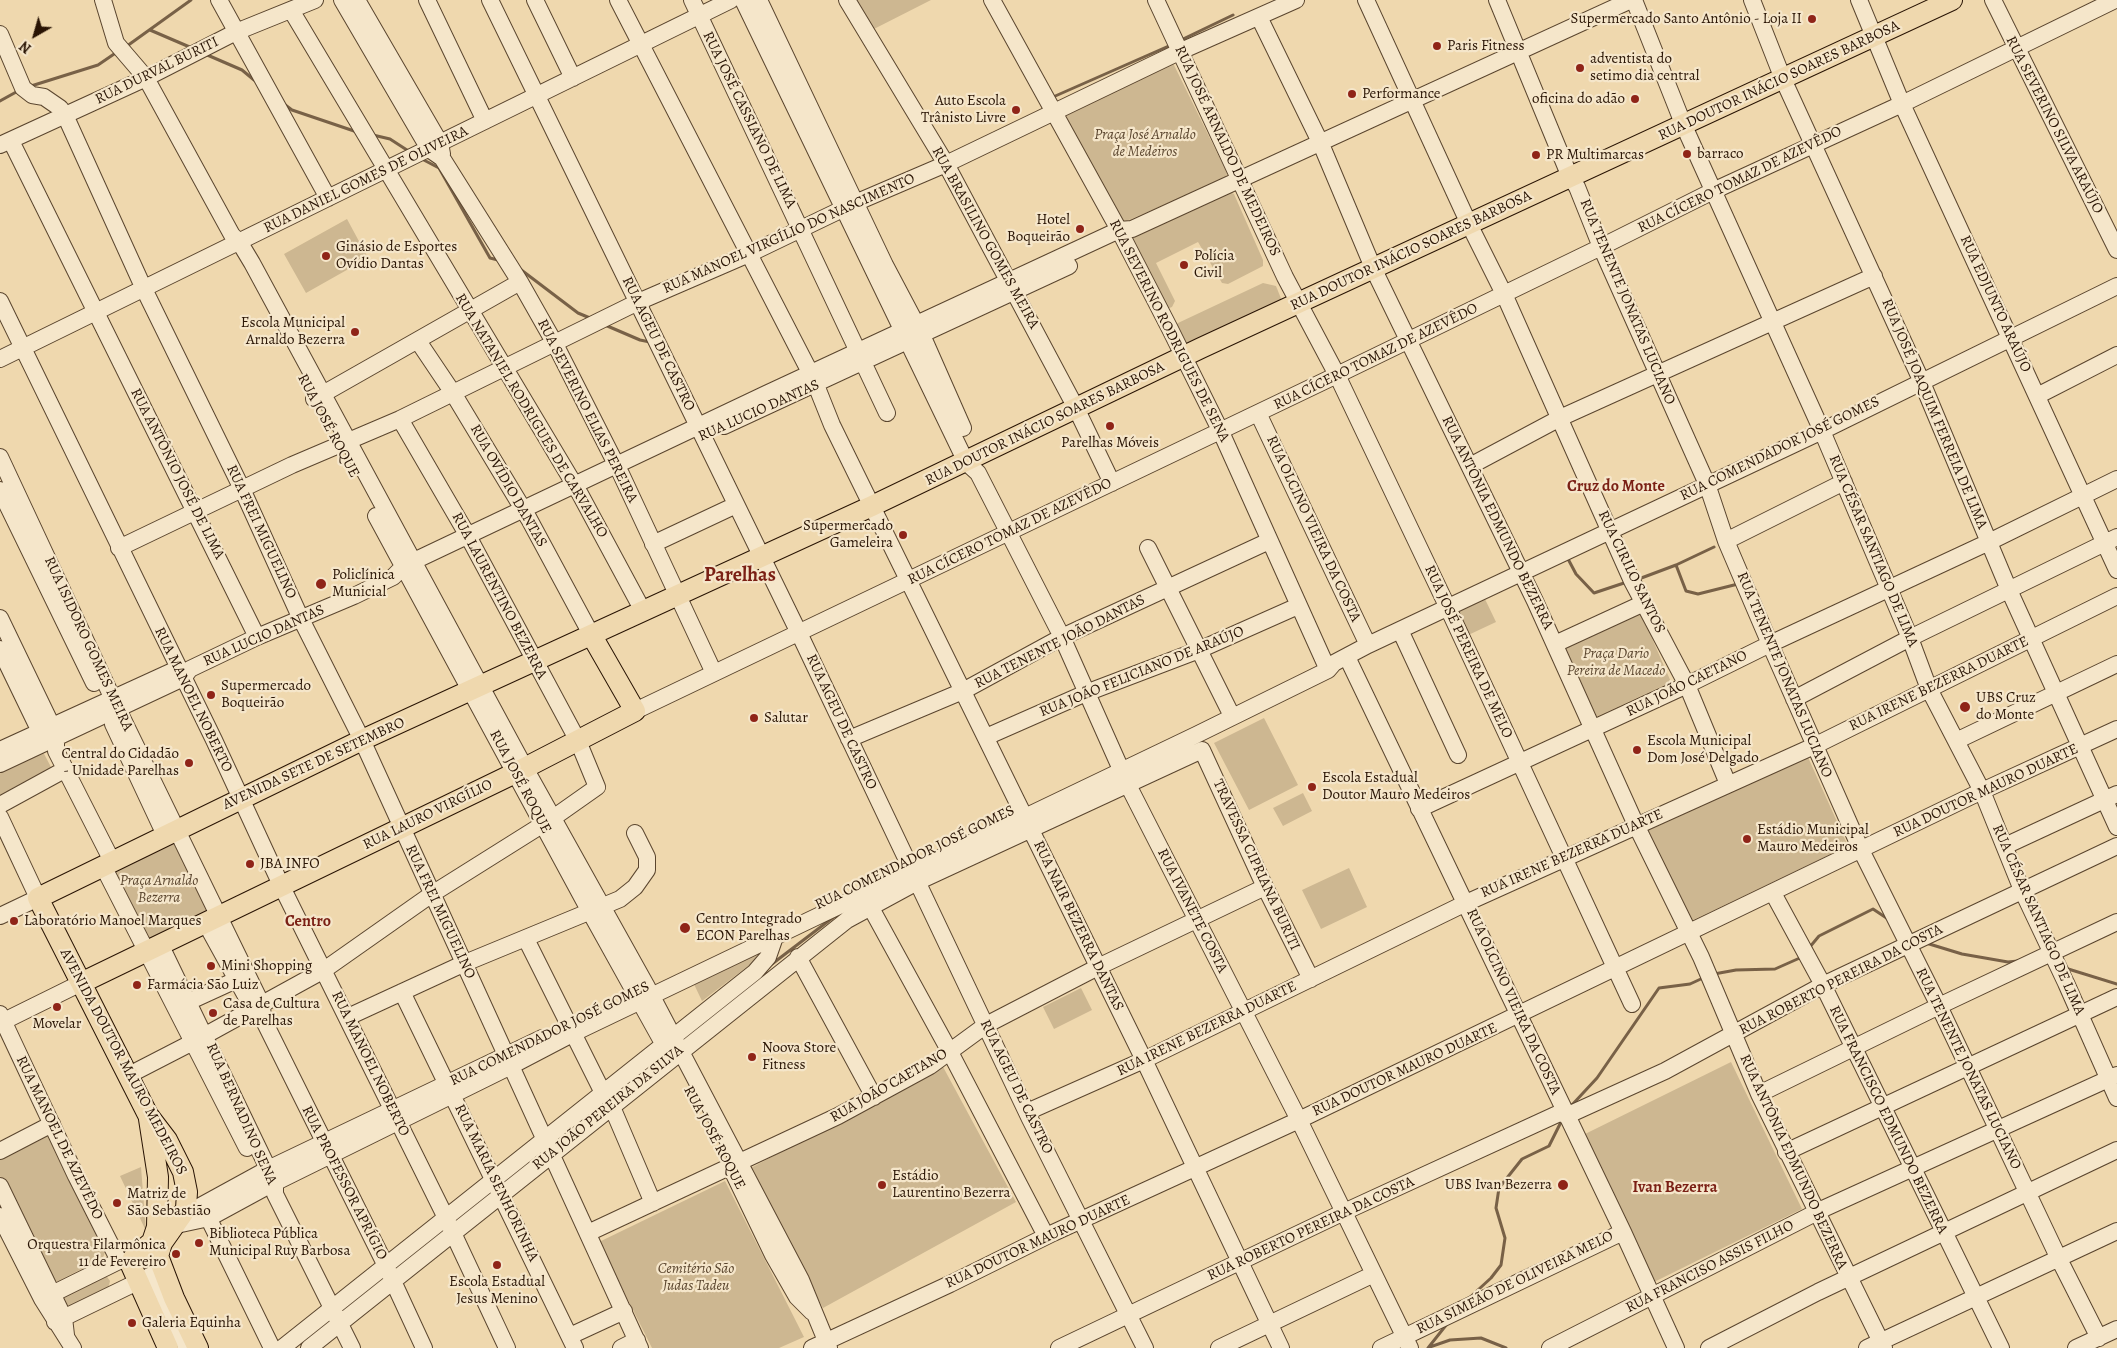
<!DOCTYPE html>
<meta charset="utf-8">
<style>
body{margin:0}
#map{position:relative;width:2117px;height:1348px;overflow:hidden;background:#efd8ae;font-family:Alegreya,serif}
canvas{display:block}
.north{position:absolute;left:10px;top:10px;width:50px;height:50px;-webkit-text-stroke:4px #f5e6ca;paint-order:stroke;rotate:218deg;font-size:14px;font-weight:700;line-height:20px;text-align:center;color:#291404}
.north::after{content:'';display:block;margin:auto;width:18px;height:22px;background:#291404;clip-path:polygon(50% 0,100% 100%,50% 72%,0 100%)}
</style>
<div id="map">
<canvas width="2117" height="1348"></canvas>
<div class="north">N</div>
</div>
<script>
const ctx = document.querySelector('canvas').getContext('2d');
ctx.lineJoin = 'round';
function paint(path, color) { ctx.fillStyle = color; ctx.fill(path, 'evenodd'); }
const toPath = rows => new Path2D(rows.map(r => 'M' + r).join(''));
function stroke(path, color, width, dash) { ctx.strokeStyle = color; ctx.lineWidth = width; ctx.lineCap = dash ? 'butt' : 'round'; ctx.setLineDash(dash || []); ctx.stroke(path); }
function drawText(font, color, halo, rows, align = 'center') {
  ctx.font = font + ' Alegreya,serif'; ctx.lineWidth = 4.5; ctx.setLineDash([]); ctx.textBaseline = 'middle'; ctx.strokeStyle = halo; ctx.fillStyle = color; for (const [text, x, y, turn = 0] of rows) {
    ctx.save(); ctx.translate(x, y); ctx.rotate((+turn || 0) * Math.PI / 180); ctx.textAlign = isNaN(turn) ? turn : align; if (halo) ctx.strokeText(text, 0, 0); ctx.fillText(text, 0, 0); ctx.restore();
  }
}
paint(toPath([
 [853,0,931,0,870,31],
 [1173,63,1227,173,1226,178,1122,223,1061,117],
 [1230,192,1234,194,1263,260,1263,266,1228,284,1222,283,1198,242,1156,263,1175,301,1172,307,1164,310,1130,239],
 [347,219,368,258,306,293,284,254],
 [1263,283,1276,286,1282,301,1184,349,1175,326,1178,323],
 [1484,597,1496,622,1464,637,1453,612],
 [1635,608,1641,613,1671,682,1596,717,1561,644],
 [1264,718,1298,785,1249,810,1214,743],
 [42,750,52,769,0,798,0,767],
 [1807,755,1848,846,1691,921,1646,831],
 [1303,793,1312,811,1283,826,1273,808],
 [173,838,218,910,145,942,108,870],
 [1349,868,1367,907,1321,929,1302,890],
 [758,953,756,960,702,1001,692,980],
 [1081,988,1092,1010,1054,1029,1043,1007],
 [1731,1062,1802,1209,1654,1282,1583,1135],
 [942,1065,1016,1202,823,1308,749,1169],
 [44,1132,51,1134,105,1252,103,1258,58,1281,51,1281,0,1176,0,1155],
 [141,1167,146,1231,120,1176],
 [725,1181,804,1337,779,1348,652,1348,599,1242],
 [105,1274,110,1281,108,1289,71,1308,63,1305,63,1295]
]), '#cdb791');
stroke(toPath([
 [150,30,192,48],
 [1181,40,1233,15],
 [127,46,191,0],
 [205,54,242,70,254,80],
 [31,86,98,65,117,52],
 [1053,97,1171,45],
 [0,101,18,91],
 [284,104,292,110,357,132],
 [373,135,390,139,410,152],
 [420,158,439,168,490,258,498,260],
 [520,269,578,313,590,318],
 [605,325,640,340,650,342],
 [1567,557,1576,574,1594,593,1627,582],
 [1676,565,1714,547],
 [1636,580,1676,565,1686,591,1698,594,1738,584],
 [1926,943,1962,954,2008,962,2018,961],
 [1809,948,1819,936,1873,909,1888,919],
 [772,964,835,916],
 [2065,968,2117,984],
 [1714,974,1736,970,1775,969,1802,957],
 [1571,1106,1597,1078,1659,988,1690,984,1703,978],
 [1467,1300,1491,1278,1501,1265,1505,1238,1496,1208,1499,1188,1522,1159,1549,1146,1562,1120],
 [1430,1347,1450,1340,1481,1338,1506,1348],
 [1428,1348,1447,1324]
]), '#786147', 3);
const minor = toPath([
 [103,0,116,43,146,78,232,235,240,243,252,263,525,768,647,987,801,1280,829,1348],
 [219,0,328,198],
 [342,0,429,149,442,158,520,282,554,342,621,474,714,673],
 [357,0,440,143,442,154],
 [427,0,485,121],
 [490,0,799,633,1030,1119,1145,1348],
 [535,0,573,78],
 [618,0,814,380,832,425,1144,1060,1281,1348],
 [692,0,887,413],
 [743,0,966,462,978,473,1062,637,1127,783,1299,1120,1410,1348],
 [759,0,885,265,922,335,963,428],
 [847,0,946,164,1076,408,1112,483],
 [992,0,1119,230,1170,329,1221,432,1328,670],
 [1156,0,1285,277,1337,375,1448,608,1632,1004],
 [1366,0,1469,224,1504,294,1632,581,1687,685,1728,784],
 [1497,0,1570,177,1577,187,1601,247,1707,484,1726,541,1770,644,1861,850,1939,1006,2059,1259,2099,1338],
 [1634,0,1684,126,1822,431,1910,638,1929,689,1982,791,2022,890,2066,983,2117,1098],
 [1752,0,1783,79,1921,380,2009,590,2117,827],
 [1859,0,1902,104,2117,570],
 [1993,0,2117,250],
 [291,10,580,494,643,611],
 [1259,17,1321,144,1374,270,1535,601,1636,825,1701,957,1759,1094,1884,1348],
 [0,34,23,88,32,95,44,97,60,108,65,115,144,289,242,489,301,619,362,740,640,1348],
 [11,141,257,637],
 [0,145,146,78,236,32,315,0],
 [0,301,214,740,281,885,446,1218,507,1348],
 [418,341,453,393,529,519,592,636],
 [0,359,731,0],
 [2037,396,2117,355],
 [314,399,520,282],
 [1258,413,1368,645],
 [724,426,1069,266],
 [0,457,112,697,262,1005,263,1019,386,1266,424,1348],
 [1470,466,1560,418,1874,276],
 [0,490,94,683],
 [376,516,589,910,669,1054],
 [1726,541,1844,482],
 [653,544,736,505],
 [119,548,292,465,400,419,638,302,749,254,855,203,946,164,1181,51,1296,0],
 [1148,548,1232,716],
 [0,618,52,726,56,737,56,751,112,861],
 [1400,630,1458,755],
 [1555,644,1644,603],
 [0,649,45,742],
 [1347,657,1623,1232,1676,1348],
 [1794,699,1910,638,2117,537],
 [635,711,1337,375,1601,247,1713,191,1902,104,2115,0],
 [113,724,165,835],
 [986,737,1086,693,1199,650,1298,606],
 [849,739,963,691,1062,637,1269,541],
 [1956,741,2117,664],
 [0,750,175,670],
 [0,764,183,678,190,669,257,637,354,596,393,577,403,567,414,561,766,394,1119,230,1132,229,1631,0],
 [0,805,64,770],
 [1419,809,1687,685,1770,644,1989,542,2117,479],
 [0,817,38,898,0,916],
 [2005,846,2117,794],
 [103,866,247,1148],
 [1773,893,1823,985,2001,1348],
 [865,897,950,1052,1046,1236],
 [205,922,254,1011],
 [526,939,603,1093],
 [160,944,275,1183,275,1194,352,1348],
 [798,957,874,1097],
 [402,992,575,1348],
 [188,1002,236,980],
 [0,1014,76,1176,119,1261],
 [348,1017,465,963,620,899,635,887,647,870,647,857,635,833],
 [0,1023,81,983],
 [127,1076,193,1042,324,970,432,894,553,818,597,787,578,741,468,536,400,419],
 [1759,1094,1939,1006,2117,922],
 [612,1107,653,1203],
 [1027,1112,1144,1060,1466,903,1814,746,2117,596],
 [1566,1116,1665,1071,1823,985,2117,846],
 [0,1151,52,1124],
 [1786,1152,2117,997],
 [732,1170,773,1255,797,1297,812,1312],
 [0,1186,64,1318,66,1335],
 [204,1209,272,1348],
 [0,1216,42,1299,73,1348],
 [175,1216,195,1209,268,1169,542,1038],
 [167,1227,209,1218,266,1187,511,1066,576,1032,1196,735,1328,670,1334,663,1368,645,1822,431,2117,286],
 [588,1233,838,1116,930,1066,986,1025,1098,967,1265,887],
 [44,1298,119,1261,128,1261],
 [155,1306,149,1294,149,1290,154,1287,158,1290,187,1348],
 [55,1322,162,1270],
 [570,1336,624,1311],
 [282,1348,755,972,768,957,777,931],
 [309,1348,847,920,917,882,1202,750,1265,887,1311,979],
 [621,1348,637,1340],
 [812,1348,950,1284,1053,1233,1299,1120,1982,791,2117,729],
 [1059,1348,1344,1212,1564,1111],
 [1219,1348,1374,1274],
 [1381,1348,1623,1232],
 [1550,1348,1825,1208,2117,1075],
 [1709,1348,1818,1292,2117,1150],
 [1867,1348,2117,1231],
 [2076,1348,2117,1329]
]);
const major = toPath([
 [81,983,515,773,635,711,592,636],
 [149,1119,158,1177,157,1227,152,1242,133,1258,131,1265,168,1348],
 [198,1348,174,1298,158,1256,162,1243,186,1209,187,1192,183,1172,167,1140,148,1115,38,898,362,740,872,506,1201,348,1952,0]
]);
stroke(minor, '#5a452e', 18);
stroke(major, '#291404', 22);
stroke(minor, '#f5e6ca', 16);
stroke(major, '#efd8ae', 20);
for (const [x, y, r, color] of [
 [1812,19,5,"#8f2418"],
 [1437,46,5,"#8f2418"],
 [1580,68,5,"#8f2418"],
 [1352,94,5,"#8f2418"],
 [1635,99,5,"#8f2418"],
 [1016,110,5,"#8f2418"],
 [1687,154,5,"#8f2418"],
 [1536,155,5,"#8f2418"],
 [1080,229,5,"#8f2418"],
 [326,256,5,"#8f2418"],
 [1184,265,5,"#8f2418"],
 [355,332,5,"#8f2418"],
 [1110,426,5,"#8f2418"],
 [903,535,5,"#8f2418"],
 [321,584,6,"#8f2418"],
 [211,695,5,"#8f2418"],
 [1965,707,6,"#8f2418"],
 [754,718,5,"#8f2418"],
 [1637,750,5,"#8f2418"],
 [189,763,5,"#8f2418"],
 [1312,787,5,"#8f2418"],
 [1747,839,5,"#8f2418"],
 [250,864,5,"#8f2418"],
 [14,921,5,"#8f2418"],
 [685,928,6,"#8f2418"],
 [211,966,5,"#8f2418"],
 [137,985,5,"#8f2418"],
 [57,1007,5,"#8f2418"],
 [213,1013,5,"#8f2418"],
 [752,1057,5,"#8f2418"],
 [882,1185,5,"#8f2418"],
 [1563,1185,6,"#8f2418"],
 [117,1203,5,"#8f2418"],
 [199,1243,5,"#8f2418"],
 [176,1254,5,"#8f2418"],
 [497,1265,5,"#8f2418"],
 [132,1323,5,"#8f2418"]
]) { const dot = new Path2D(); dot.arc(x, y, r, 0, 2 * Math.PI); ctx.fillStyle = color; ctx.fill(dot); stroke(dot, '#f5e6ca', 2); }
drawText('15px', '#291404', '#f5e6ca', [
 ["Supermercado Santo Antônio - Loja II",1802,19,"right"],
 ["Paris Fitness",1447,46],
 ["adventista do",1590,59],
 ["setimo dia central",1590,76],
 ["Performance",1362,94],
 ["oficina do adão",1625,99,"right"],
 ["Auto Escola",1006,101,"right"],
 ["Trânisto Livre",1006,118,"right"],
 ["barraco",1697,154],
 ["PR Multimarcas",1546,155],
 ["Hotel",1070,220,"right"],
 ["Boqueirão",1070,237,"right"],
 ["Ginásio de Esportes",336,247],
 ["Ovídio Dantas",336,264],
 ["Polícia",1194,256],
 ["Civil",1194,273],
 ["Escola Municipal",345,323,"right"],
 ["Arnaldo Bezerra",345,340,"right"],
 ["Parelhas Móveis",1110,443,"center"],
 ["Supermercado",893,526,"right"],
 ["Gameleira",893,543,"right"],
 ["Policlínica",332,575],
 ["Municial",332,592],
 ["Supermercado",221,686],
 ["Boqueirão",221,703],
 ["UBS Cruz",1976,698],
 ["do Monte",1976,715],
 ["Salutar",764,718],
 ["Escola Municipal",1647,741],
 ["Dom José Delgado",1647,758],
 ["Central do Cidadão",179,754,"right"],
 ["- Unidade Parelhas",179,771,"right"],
 ["Escola Estadual",1322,778],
 ["Doutor Mauro Medeiros",1322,795],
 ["Estádio Municipal",1757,830],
 ["Mauro Medeiros",1757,847],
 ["JBA INFO",260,864],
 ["Centro Integrado",696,919],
 ["ECON Parelhas",696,936],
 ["Laboratório Manoel Marques",24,921],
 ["Mini Shopping",221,966],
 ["Farmácia São Luiz",147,985],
 ["Casa de Cultura",223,1004],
 ["de Parelhas",223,1021],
 ["Movelar",57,1024,"center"],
 ["Noova Store",762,1048],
 ["Fitness",762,1065],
 ["Estádio",892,1176],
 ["Laurentino Bezerra",892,1193],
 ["UBS Ivan Bezerra",1552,1185,"right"],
 ["Matriz de",127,1194],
 ["São Sebastião",127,1211],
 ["Biblioteca Pública",209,1234],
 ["Municipal Ruy Barbosa",209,1251],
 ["Orquestra Filarmônica",166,1245,"right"],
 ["11 de Fevereiro",166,1262,"right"],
 ["Escola Estadual",497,1282,"center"],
 ["Jesus Menino",497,1299,"center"],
 ["Galeria Equinha",142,1323]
], 'left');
drawText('15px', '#291404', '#f5e6ca', [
 ["RUA DURVAL BURITI",157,71,-26],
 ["RUA DOUTOR INÁCIO SOARES BARBOSA",1779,81,-25],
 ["RUA JOSÉ CASSIANO DE LIMA",749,120,64],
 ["RUA SEVERINO SILVA ARAÚJO",2054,125,63],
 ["RUA JOSÉ ARNALDO DE MEDEIROS",1227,151,65],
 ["RUA DANIEL GOMES DE OLIVEIRA",366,180,-26],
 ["RUA CÍCERO TOMAZ DE AZEVÊDO",1740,180,-26],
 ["RUA MANOEL VIRGÍLIO DO NASCIMENTO",789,234,-24],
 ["RUA BRASILINO GOMES MEIRA",985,238,61],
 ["RUA DOUTOR INÁCIO SOARES BARBOSA",1411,251,-25],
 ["RUA TENENTE JONATAS LUCIANO",1627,302,67],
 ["RUA EDJUNTO ARAÚJO",1995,304,65],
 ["RUA SEVERINO RODRIGUES DE SENA",1169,331,63],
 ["RUA AGEU DE CASTRO",658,344,64],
 ["RUA CÍCERO TOMAZ DE AZEVÊDO",1376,357,-26],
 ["RUA SEVERINO ELIAS PEREIRA",587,411,63],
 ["RUA LUCIO DANTAS",759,411,-24],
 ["RUA JOSÉ JOAQUIM FERREIA DE LIMA",1934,414,67],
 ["RUA NATANIEL RODRIGUES DE CARVALHO",531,416,59],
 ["RUA DOUTOR INÁCIO SOARES BARBOSA",1045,424,-26],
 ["RUA JOSÉ ROQUE",328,426,62],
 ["RUA COMENDADOR JOSÉ GOMES",1780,449,-26],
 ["RUA ANTÔNIO JOSÉ DE LIMA",177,474,63],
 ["RUA OVÍDIO DANTAS",508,486,60],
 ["RUA ANTÔNIA EDMUNDO BEZERRA",1497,523,64],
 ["RUA OLCINO VIEIRA DA COSTA",1313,529,65],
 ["RUA FREI MIGUELINO",261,532,65],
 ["RUA CÍCERO TOMAZ DE AZEVÊDO",1010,532,-26],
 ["RUA CÉSAR SANTIAGO DE LIMA",1873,551,67],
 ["RUA CIRILO SANTOS",1631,572,64],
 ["RUA LAURENTINO BEZERRA",499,596,62],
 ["RUA LUCIO DANTAS",264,636,-24],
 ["RUA TENENTE JOÃO DANTAS",1060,642,-27],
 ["RUA ISIDORO GOMES MEIRA",88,644,65],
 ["RUA JOSÉ PEREIRA DE MELO",1468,652,65],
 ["RUA JOÃO FELICIANO DE ARAÚJO",1142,672,-22],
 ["RUA TENENTE JONATAS LUCIANO",1784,675,67],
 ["RUA JOÃO CAETANO",1687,684,-26],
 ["RUA IRENE BEZERRA DUARTE",1939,684,-26],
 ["RUA MANOEL NOBERTO",193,700,64],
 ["RUA AGEU DE CASTRO",841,722,65],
 ["AVENIDA SETE DE SETEMBRO",314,764,-25],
 ["RUA JOSÉ ROQUE",520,782,62],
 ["RUA DOUTOR MAURO DUARTE",1986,791,-25],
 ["RUA LAURO VIRGÍLIO",428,815,-26],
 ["RUA IRENE BEZERRA DUARTE",1572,854,-24],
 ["RUA COMENDADOR JOSÉ GOMES",915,858,-26],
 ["TRAVESSA CIPRIANA BURITI",1256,865,65],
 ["RUA IVANETE COSTA",1192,911,63],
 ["RUA FREI MIGUELINO",440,912,65],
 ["RUA CÉSAR SANTIAGO DE LIMA",2038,920,66],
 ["RUA NAIR BEZERRA DANTAS",1078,926,64],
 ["RUA ROBERTO PEREIRA DA COSTA",1841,980,-27],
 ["RUA OLCINO VIEIRA DA COSTA",1513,1002,65],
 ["RUA IRENE BEZERRA DUARTE",1207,1029,-26],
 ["RUA COMENDADOR JOSÉ GOMES",550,1034,-26],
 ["AVENIDA DOUTOR MAURO MEDEIROS",123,1062,62],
 ["RUA MANOEL NOBERTO",370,1064,64],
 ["RUA TENENTE JONATAS LUCIANO",1968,1069,64],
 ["RUA DOUTOR MAURO DUARTE",1405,1070,-25],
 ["RUA JOÃO CAETANO",889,1086,-30],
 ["RUA AGEU DE CASTRO",1016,1087,64],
 ["RUA JOÃO PEREIRA DA SILVA",608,1108,-39],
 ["RUA BERNADINO SENA",241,1114,66],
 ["RUA FRANCISCO EDMUNDO BEZERRA",1888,1120,64],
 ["RUA MANOEL DE AZEVÊDO",59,1138,64],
 ["RUA JOSÉ ROQUE",714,1138,62],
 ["RUA ANTÔNIA EDMUNDO BEZERRA",1793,1162,65],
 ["RUA PROFESSOR APRÍGIO",344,1183,63],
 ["RUA MARIA SENHORINHA",496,1183,64],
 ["RUA ROBERTO PEREIRA DA COSTA",1311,1229,-25],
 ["RUA DOUTOR MAURO DUARTE",1038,1242,-25],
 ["RUA FRANCISO ASSIS FILHO",1710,1267,-27],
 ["RUA SIMEÃO DE OLIVEIRA MELO",1515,1283,-26]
]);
drawText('italic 15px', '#5a452e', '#f5e6ca', [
 ["Praça José Arnaldo",1145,135],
 ["de Medeiros",1145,152],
 ["Praça Dario",1616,654],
 ["Pereira de Macedo",1616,671],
 ["Praça Arnaldo",159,881],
 ["Bezerra",159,898],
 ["Cemitério São",696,1269],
 ["Judas Tadeu",696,1286]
]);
drawText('bold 16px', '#7a1f14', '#f5e6ca', [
 ["Cruz do Monte",1616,487],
 ["Centro",308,922],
 ["Ivan Bezerra",1675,1188]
]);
drawText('bold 20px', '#7a1f14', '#f5e6ca', [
 ["Parelhas",740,576]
]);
</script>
